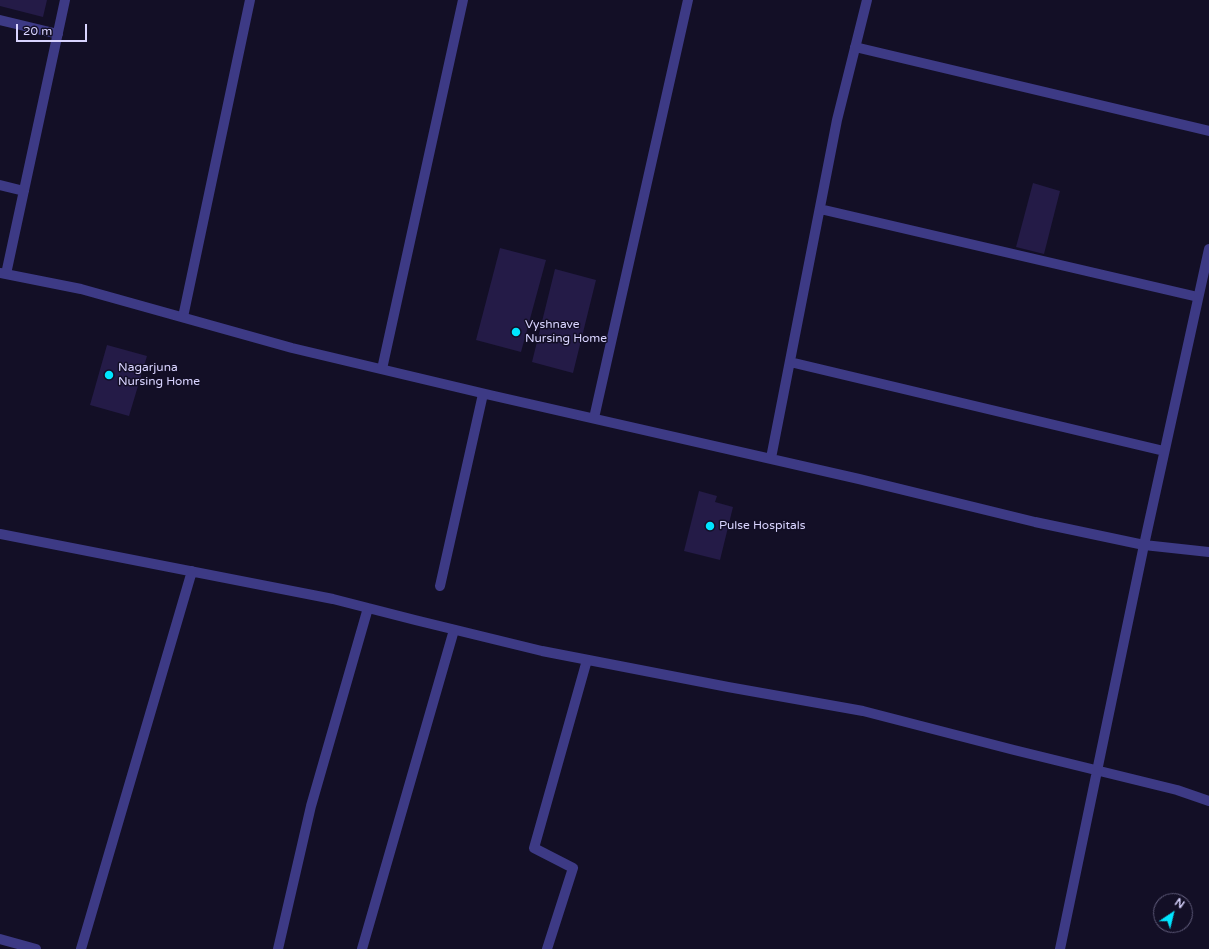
<!DOCTYPE html>
<style>
body{margin:0}
#map{position:relative;width:1209px;height:949px;overflow:hidden;background:#130f26;font-family:"Varela Round",sans-serif}
canvas{display:block}
.north{position:absolute;left:1153px;top:893px;width:40px;height:40px;box-sizing:border-box;background:#130f26;border:1px solid #625e7d;border-radius:50%;rotate:35deg;font-size:11px;font-weight:700;line-height:16px;text-align:center;color:#d9d4ff}
.north::after{content:'';display:block;margin:auto;width:14px;height:18px;background:#00e5ff;clip-path:polygon(50% 0,100% 100%,50% 72%,0 100%)}
.scale{position:absolute;left:16px;top:24px;width:71px;height:18px;box-sizing:border-box;border:2px solid #d9d4ff;border-top:0;padding-left:5px;font-size:12px;line-height:14px;white-space:nowrap;color:#d9d4ff;-webkit-text-stroke:3px #130f26;paint-order:stroke}
</style>
<div id="map">
<canvas width="1209" height="949"></canvas>
<div class="north">N</div>
<div class="scale">20 m</div>
</div>
<script>
const ctx = document.querySelector('canvas').getContext('2d');
ctx.lineJoin = 'round';
function paint(path, color) { ctx.fillStyle = color; ctx.fill(path, 'evenodd'); }
const toPath = rows => new Path2D(rows.map(r => 'M' + r).join(''));
function stroke(path, color, width, dash) { ctx.strokeStyle = color; ctx.lineWidth = width; ctx.lineCap = dash ? 'butt' : 'round'; ctx.setLineDash(dash || []); ctx.stroke(path); }
function drawText(font, color, halo, rows, align = 'center') {
  ctx.font = font + ' "Varela Round",sans-serif'; ctx.lineWidth = 3; ctx.setLineDash([]); ctx.textBaseline = 'middle'; ctx.strokeStyle = halo; ctx.fillStyle = color; for (const [text, x, y, turn = 0] of rows) {
    ctx.save(); ctx.translate(x, y); ctx.rotate((+turn || 0) * Math.PI / 180); ctx.textAlign = isNaN(turn) ? turn : align; if (halo) ctx.strokeText(text, 0, 0); ctx.fillText(text, 0, 0); ctx.restore();
  }
}
paint(toPath([
 [0,0,47,0,43,17,0,6],
 [1033,183,1060,191,1044,254,1016,247],
 [500,248,546,260,521,352,476,340],
 [555,269,596,280,573,373,532,362],
 [107,345,147,356,129,416,90,405],
 [699,491,717,496,715,502,733,507,720,560,684,551]
]), '#241b47');
stroke(toPath([
 [0,20,58,34],
 [855,47,1209,131],
 [0,185,24,191],
 [820,209,1198,297],
 [0,273,81,289,292,348,490,395,859,479,1035,522,1144,545,1209,552],
 [6,274,65,0],
 [183,317,250,0],
 [790,362,1164,451],
 [382,369,463,0],
 [594,418,688,0],
 [771,458,837,120,867,0],
 [0,534,333,599,415,620,542,651,728,687,863,711,1014,750,1177,790,1209,801],
 [440,586,483,394],
 [0,939,36,949],
 [81,949,192,571],
 [278,949,311,806,368,608],
 [362,949,454,630],
 [547,949,573,868,534,848,587,660],
 [1060,949,1144,545,1209,249]
]), '#3d3a85', 10);
for (const [x, y, r, color] of [
 [516,332,5,"#00e5ff"],
 [109,375,5,"#00e5ff"],
 [710,526,5,"#00e5ff"]
]) { const dot = new Path2D(); dot.arc(x, y, r, 0, 2 * Math.PI); ctx.fillStyle = color; ctx.fill(dot); stroke(dot, '#130f26', 1.5); }
drawText('12px', '#d9d4ff', '#130f26', [
 ["Vyshnave",525,325],
 ["Nursing Home",525,339],
 ["Nagarjuna",118,368],
 ["Nursing Home",118,382],
 ["Pulse Hospitals",719,526]
], 'left');
</script>
